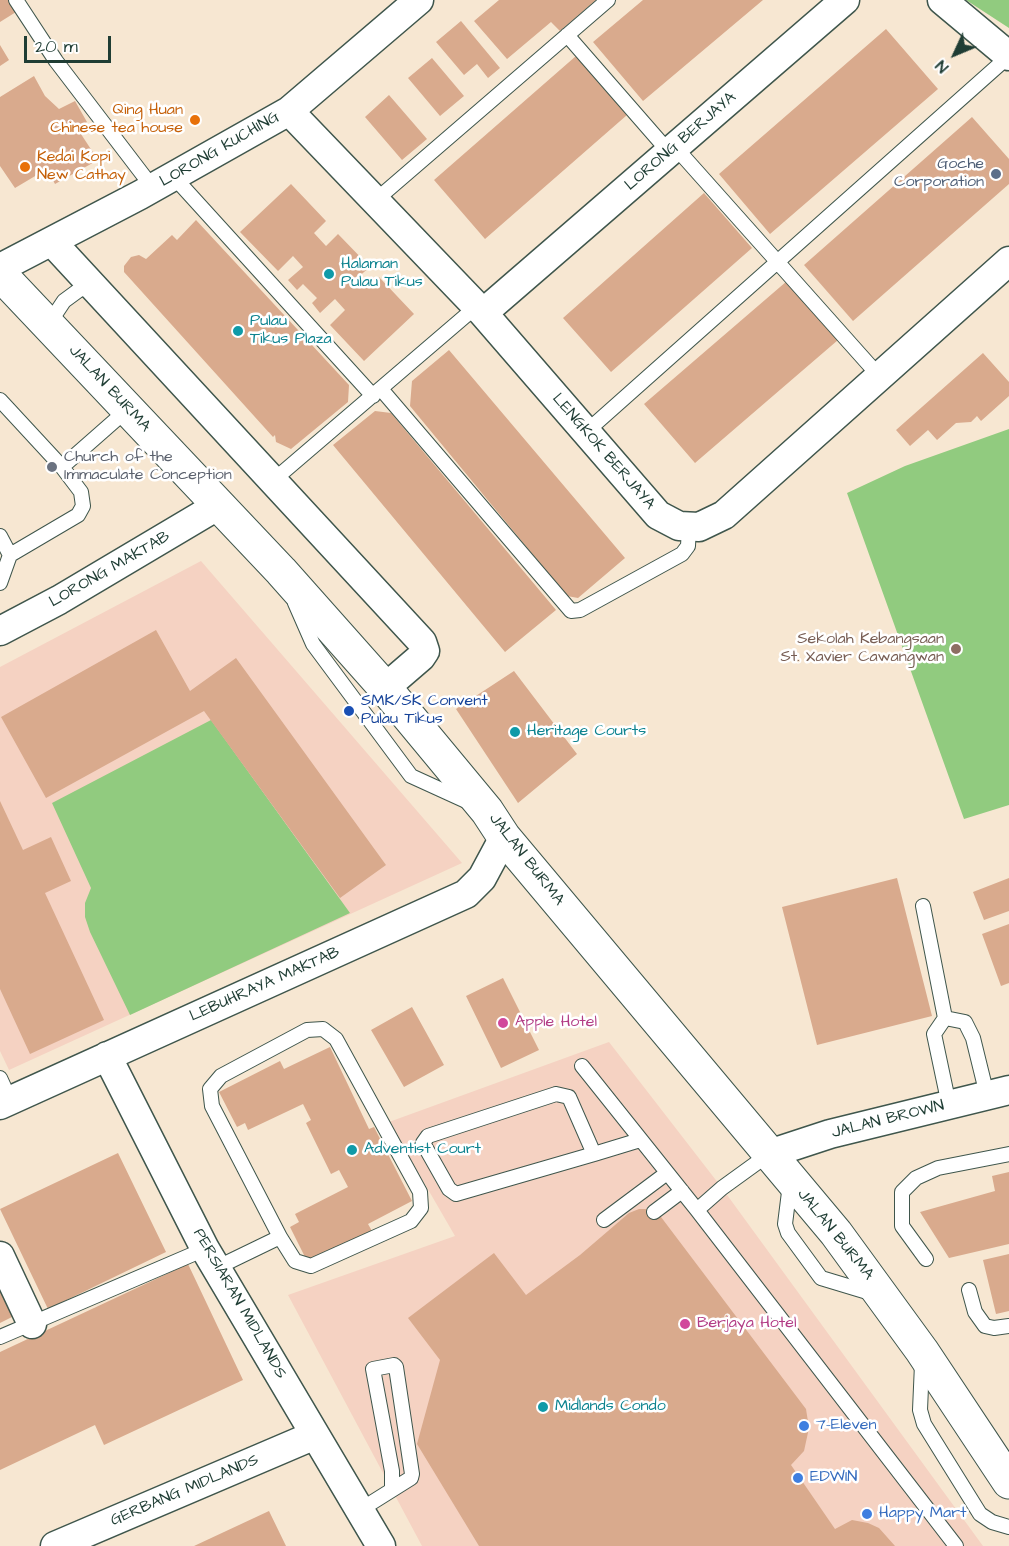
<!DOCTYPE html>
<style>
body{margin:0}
#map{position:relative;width:1009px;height:1546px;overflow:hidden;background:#f7e7d2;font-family:"Architects Daughter",sans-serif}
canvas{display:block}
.north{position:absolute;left:925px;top:24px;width:60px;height:60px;-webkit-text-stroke:4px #fff;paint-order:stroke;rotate:226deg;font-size:16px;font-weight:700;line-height:24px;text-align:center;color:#1f3d34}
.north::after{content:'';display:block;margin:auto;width:21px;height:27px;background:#1f3d34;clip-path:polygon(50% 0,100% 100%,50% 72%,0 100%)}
.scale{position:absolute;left:24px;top:36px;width:87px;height:27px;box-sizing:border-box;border:3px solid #1f3d34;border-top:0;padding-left:8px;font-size:18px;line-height:21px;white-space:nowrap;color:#1f3d34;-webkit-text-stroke:4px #fff;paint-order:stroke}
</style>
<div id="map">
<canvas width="1009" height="1546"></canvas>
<div class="north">N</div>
<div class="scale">20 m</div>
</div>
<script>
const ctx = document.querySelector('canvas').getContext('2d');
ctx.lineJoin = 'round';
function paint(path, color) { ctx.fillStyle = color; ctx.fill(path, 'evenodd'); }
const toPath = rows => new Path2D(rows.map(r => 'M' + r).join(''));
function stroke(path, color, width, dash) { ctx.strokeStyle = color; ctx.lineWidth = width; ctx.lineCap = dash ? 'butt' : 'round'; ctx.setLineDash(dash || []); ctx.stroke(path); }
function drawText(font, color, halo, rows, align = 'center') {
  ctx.font = font + ' "Architects Daughter",sans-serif'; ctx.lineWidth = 5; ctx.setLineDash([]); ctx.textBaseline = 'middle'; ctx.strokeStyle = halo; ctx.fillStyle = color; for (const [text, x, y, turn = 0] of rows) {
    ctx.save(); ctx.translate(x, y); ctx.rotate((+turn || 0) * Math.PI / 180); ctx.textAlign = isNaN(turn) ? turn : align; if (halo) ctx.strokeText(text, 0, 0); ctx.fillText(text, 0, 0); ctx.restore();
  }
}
paint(toPath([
 [201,561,462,863,9,1070,0,1051,0,667],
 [609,1042,722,1188,983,1546,422,1546,288,1295,455,1236,389,1122]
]), '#f5d2c2');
paint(toPath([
 [966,0,1009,0,1009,28],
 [1009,429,1009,805,964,819,847,493,905,466],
 [211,720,350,913,130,1015,90,932,85,917,85,903,91,888,52,803]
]), '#91cb7f');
paint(toPath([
 [0,0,9,0,16,12,0,22],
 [499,0,596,0,560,31,551,22,507,59,474,21],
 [643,0,763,0,643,101,593,42],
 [461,21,500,68,488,78,477,64,464,75,436,42],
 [886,29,938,89,770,234,719,174],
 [0,45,9,60,0,66],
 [576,56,627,115,485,239,434,180],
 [432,58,464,96,440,116,408,78],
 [34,76,45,96,59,109,75,101,87,122,77,128,98,160,55,184,47,169,15,188,0,166,0,97],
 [389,95,427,139,402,160,365,117],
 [972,117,1009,159,1009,184,853,321,804,265],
 [291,184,326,221,314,233,326,246,338,234,370,267,357,278,366,288,379,277,414,314,364,361,330,325,345,310,335,299,320,313,312,303,317,298,303,284,297,290,288,280,303,267,293,256,278,271,240,232],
 [704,193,752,248,611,372,563,318],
 [196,220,349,385,348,402,291,449,276,442,275,435,273,437,124,272,124,266,131,257,139,255,146,259,172,235,177,240],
 [787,281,838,340,695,463,644,404],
 [449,350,625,558,578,598,567,596,410,406,412,381],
 [983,353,1009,382,1009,396,981,421,977,416,971,422,956,423,937,440,928,430,910,446,896,430],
 [375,411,391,413,556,610,505,652,333,445],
 [156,630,190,691,236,658,386,865,340,898,204,711,46,798,1,717],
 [514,671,577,754,518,803,456,709],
 [0,801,23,850,51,837,71,881,45,893,104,1020,30,1054,0,989],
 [897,878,932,1016,817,1045,782,907],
 [1009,878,1009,911,984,920,973,892],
 [1009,924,1009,983,1001,986,982,934],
 [503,978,539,1050,501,1068,466,996],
 [412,1007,444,1065,404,1087,371,1030],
 [330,1047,369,1129,374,1127,412,1201,368,1224,372,1231,308,1263,290,1227,299,1222,295,1214,348,1187,339,1170,331,1174,306,1123,311,1120,303,1104,248,1130,245,1123,237,1127,219,1092,280,1061,284,1069],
 [118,1153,166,1252,48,1309,0,1209],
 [1009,1172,1009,1244,949,1258,920,1212,995,1191,992,1176],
 [639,1209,650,1209,661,1217,806,1409,809,1428,804,1451,791,1465,835,1529,852,1520,868,1523,879,1528,895,1546,479,1546,417,1444,440,1360,408,1318,494,1253,526,1295,580,1255,629,1213],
 [1009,1254,1009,1311,996,1314,983,1260],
 [188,1264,243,1380,104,1445,95,1425,0,1470,0,1352],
 [0,1274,18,1314,0,1323],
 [269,1511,286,1546,194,1546]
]), '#d9aa8d');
const lane = toPath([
 [16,0,56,61,153,188],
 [567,35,669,152],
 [675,147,880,377],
 [173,176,373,396],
 [376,200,608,0],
 [52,326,56,313,64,301,79,290,94,287],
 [381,389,571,611,580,610,682,554,688,546,689,527],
 [0,400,62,467,81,492,83,506,78,515,10,555,0,536],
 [586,432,1009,56],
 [62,467,128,409],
 [275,479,477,306],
 [0,583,10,555],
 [295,603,313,644,411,776,468,802],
 [923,906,945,1018,934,1034,949,1105],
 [945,1018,965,1022,973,1038,987,1095],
 [582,1066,697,1210,956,1546],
 [0,1078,10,1100],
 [556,1094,569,1097,594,1154,456,1194,449,1189,423,1143,428,1136,556,1094],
 [594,1154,640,1140],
 [790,1184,785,1224,788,1233,821,1278,874,1294],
 [697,1210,722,1188,769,1154],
 [654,1212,682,1191],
 [604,1220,667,1173],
 [926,1259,902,1226,902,1192,916,1178,938,1168,1009,1154],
 [216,1268,280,1237,212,1106,210,1089,221,1076,307,1030,323,1029,336,1039,420,1192,421,1208,411,1221,311,1266,295,1261,280,1237],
 [969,1290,975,1312,985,1326,994,1328,1009,1326],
 [0,1337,205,1249],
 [922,1364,920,1410,924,1424,980,1514,992,1522,1009,1527],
 [360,1510,411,1478,412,1474,396,1367,394,1365,373,1369,392,1471,392,1489]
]);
const street = toPath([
 [942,0,1009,56],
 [289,111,483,313,658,515,679,526,699,527,724,515,1009,261],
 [52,242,422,642,425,651,421,657,385,688],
 [0,268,140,195,289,111,419,0],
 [483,313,845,0],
 [0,631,59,600,219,505],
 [107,1056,205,1249,381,1546],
 [0,1105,466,894,482,878,504,837],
 [769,1154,830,1134,1009,1090],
 [0,1256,32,1324],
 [55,1546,315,1435]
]);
const secondary = toPath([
 [0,274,281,571,385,688,487,811,504,837,836,1233,922,1351,1009,1482]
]);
stroke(lane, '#3f564c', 16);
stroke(street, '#3f564c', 31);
stroke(secondary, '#3f564c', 35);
stroke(lane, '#fff', 14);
stroke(street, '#fff', 28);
stroke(secondary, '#fff', 33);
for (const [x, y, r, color] of [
 [195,120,6,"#e8710a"],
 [25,167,6,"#e8710a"],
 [996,174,6,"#5c6f8a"],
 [329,274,6,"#0f9aa8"],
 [238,331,6,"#0f9aa8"],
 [52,467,6,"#6b7280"],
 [956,649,6,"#8d6e63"],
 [349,711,6,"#1a4fb4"],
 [515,732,6,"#0f9aa8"],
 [503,1023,6,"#d1479c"],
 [352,1150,6,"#0f9aa8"],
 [685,1324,6,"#d1479c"],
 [543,1407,6,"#0f9aa8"],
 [804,1426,6,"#3f7fe0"],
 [798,1478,6,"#3f7fe0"],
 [867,1514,6,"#3f7fe0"]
]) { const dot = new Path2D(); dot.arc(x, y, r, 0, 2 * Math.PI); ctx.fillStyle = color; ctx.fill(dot); stroke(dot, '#fff', 2); }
drawText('16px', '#c56008', '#fff', [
 ["Qing Huan",183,111],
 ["Chinese tea house",183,129],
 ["Kedai Kopi",37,158,"left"],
 ["New Cathay",37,176,"left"]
], 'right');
drawText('16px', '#1f3d34', '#fff', [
 ["LORONG BERJAYA",681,142,-41],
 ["LORONG KUCHING",220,150,-30],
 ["JALAN BURMA",109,389,47],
 ["LENGKOK BERJAYA",603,452,49],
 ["LORONG MAKTAB",110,570,-30],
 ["JALAN BURMA",526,860,52],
 ["LEBUHRAYA MAKTAB",265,985,-24],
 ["JALAN BROWN",888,1120,-14],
 ["JALAN BURMA",835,1235,51],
 ["PERSIARAN MIDLANDS",239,1304,60],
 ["GERBANG MIDLANDS",185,1491,-23]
]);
drawText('16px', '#4e5e75', '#fff', [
 ["Goche",984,165],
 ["Corporation",984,183]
], 'right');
drawText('16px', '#0d838f', '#fff', [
 ["Halaman",341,265],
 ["Pulau Tikus",341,283],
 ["Pulau",250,322],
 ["Tikus Plaza",250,340],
 ["Heritage Courts",527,732],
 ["Adventist Court",364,1150],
 ["Midlands Condo",555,1407]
], 'left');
drawText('16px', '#5b616d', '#fff', [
 ["Church of the",64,458],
 ["Immaculate Conception",64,476]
], 'left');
drawText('16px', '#785e54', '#fff', [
 ["Sekolah Kebangsaan",944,640],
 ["St. Xavier Cawangwan",944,658]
], 'right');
drawText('16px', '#164399', '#fff', [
 ["SMK/SK Convent",361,702],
 ["Pulau Tikus",361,720]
], 'left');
drawText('16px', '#b23c85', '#fff', [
 ["Apple Hotel",515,1023],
 ["Berjaya Hotel",697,1324]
], 'left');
drawText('16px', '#366cbe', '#fff', [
 ["7-Eleven",816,1426],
 ["EDWIN",810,1478],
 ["Happy Mart",879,1514]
], 'left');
</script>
